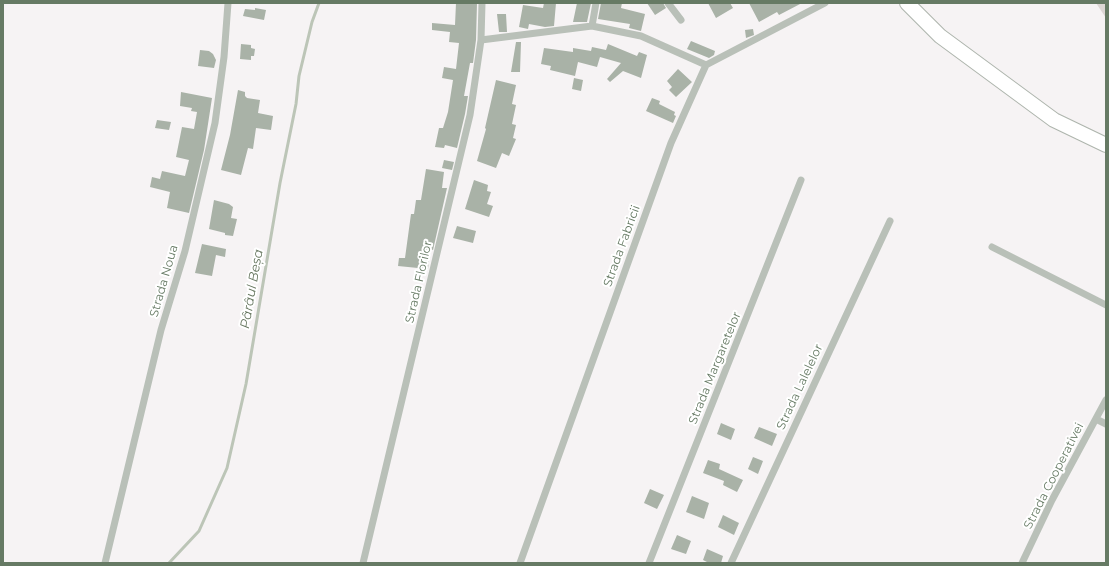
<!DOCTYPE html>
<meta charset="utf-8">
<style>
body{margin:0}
#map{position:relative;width:1109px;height:566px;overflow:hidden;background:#f6f3f4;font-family:Montserrat,sans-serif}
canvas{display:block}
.frame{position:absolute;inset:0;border:4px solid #667a64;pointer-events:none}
</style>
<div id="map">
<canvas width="1109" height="566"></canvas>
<div class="frame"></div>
</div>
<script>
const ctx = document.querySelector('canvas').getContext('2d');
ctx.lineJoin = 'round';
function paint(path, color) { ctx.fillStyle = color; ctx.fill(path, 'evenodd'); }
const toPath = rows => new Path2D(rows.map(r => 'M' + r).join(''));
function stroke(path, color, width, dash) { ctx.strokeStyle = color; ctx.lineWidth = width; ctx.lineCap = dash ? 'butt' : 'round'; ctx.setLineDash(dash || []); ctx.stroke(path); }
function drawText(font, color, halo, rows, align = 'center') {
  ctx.font = font + ' Montserrat,sans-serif'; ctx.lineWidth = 4; ctx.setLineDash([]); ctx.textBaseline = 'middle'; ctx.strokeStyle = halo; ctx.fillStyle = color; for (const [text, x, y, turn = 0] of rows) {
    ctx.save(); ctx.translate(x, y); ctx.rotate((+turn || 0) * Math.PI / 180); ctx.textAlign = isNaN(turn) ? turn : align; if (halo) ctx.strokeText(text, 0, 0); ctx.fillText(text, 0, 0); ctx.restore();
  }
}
paint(toPath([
 [1096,3,1106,3,1106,18]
]), '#dcd6d4');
stroke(toPath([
 [169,563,199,531,227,468,246,384,280,183,296,104,299,76,312,22,319,3]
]), '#bcc5b7', 3);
paint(toPath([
 [456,3,477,3,476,40,473,63,470,63,464,96,468,96,465,114,457,148,445,145,444,148,435,147,439,128,443,128,448,112,453,80,442,78,444,67,456,69,459,43,449,42,450,32,432,30,432,23,455,25],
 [544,3,556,3,554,26,545,27,529,24,528,29,519,27,523,5,543,8],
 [577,3,591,3,587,22,573,22],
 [601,3,622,3,621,8,645,14,641,31,629,28,630,24,598,19],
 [647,3,663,3,666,8,655,15],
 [708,3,730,3,733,8,716,18],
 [749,3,802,3,779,15,777,12,759,22],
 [255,8,266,10,264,20,243,16,245,9,255,10],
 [497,14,506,14,507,32,499,32],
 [753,29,754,35,746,38,745,30],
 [691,41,715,51,714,55,709,58,687,49],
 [516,42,521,42,520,72,511,72],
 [241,44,251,45,251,48,255,49,254,56,251,56,251,60,240,59],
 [608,44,637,56,639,52,647,55,641,78,623,71,610,82,607,79,621,63,600,57,597,67,578,62,575,76,550,70,551,66,541,64,544,48,573,52,573,48,591,51,592,47,606,50],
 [200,50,209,51,213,54,216,60,214,68,198,66],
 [678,69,692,82,676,97,669,90,672,87,667,81],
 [574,78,583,80,581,91,572,89],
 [496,80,516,85,512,104,516,105,512,124,516,125,513,138,516,139,509,156,502,153,496,168,477,161,486,129,485,128],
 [238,90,245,92,245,96,247,98,260,100,258,113,273,116,271,130,256,128,253,149,248,148,241,175,221,170,230,135],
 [181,92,212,98,204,150,189,213,167,208,170,192,150,187,152,177,160,179,162,171,185,176,189,160,176,157,182,127,194,129,197,112,191,111,192,108,180,106],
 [652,98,660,101,659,104,675,112,674,115,676,116,673,123,646,111],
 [157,120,171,122,169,130,155,128],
 [444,160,454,162,452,170,442,168],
 [426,169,444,172,442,188,447,188,433,250,430,249,428,269,398,266,399,258,405,258,411,214,414,214,416,200,421,200],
 [474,180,488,185,487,191,491,192,487,204,493,206,489,217,465,209],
 [214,200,229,204,233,207,231,218,237,219,233,236,225,235,225,233,209,229],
 [457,226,476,231,473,243,453,238],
 [202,244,226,249,225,257,216,255,212,276,195,273],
 [721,423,735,429,731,440,717,434],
 [759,427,777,434,772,446,754,438],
 [753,457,763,461,758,474,748,469],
 [708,460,720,464,719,469,743,480,737,492,723,485,724,481,703,473],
 [650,489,664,495,657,509,644,503],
 [692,496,709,503,704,519,686,512],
 [723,515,739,523,734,535,718,527],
 [677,535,691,541,686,554,671,549],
 [707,549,723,556,721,563,709,563,703,560]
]), '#a9b2a7');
const major = toPath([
 [907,3,940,36,1054,120,1106,145]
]);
stroke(major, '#aeb5ad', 16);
stroke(toPath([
 [668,3,681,20],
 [592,26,596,3],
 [481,40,592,26,641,36,706,65],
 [992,247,1106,305],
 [1096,419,1106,424],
 [105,563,161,330,185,251,215,123,224,57,228,3],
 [363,563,470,115,481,40,482,3],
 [520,563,671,143,706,65,825,3],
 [649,563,801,180],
 [731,563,890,221],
 [1022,563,1052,500,1106,400]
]), '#b9c0b8', 7);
stroke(major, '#fff', 14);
drawText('12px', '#667a64', '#fff', [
 ["Strada Fabricii",622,246,-70],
 ["Strada Noua",164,281,-74],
 ["Strada Florilor",419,282,-77],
 ["Strada Margaretelor",715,368,-68],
 ["Strada Lalelelor",800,387,-65],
 ["Strada Cooperativei",1054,476,-63]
]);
drawText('italic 13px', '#66765f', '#fff', [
 ["Pârâul Beșa",252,289,-80]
]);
</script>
